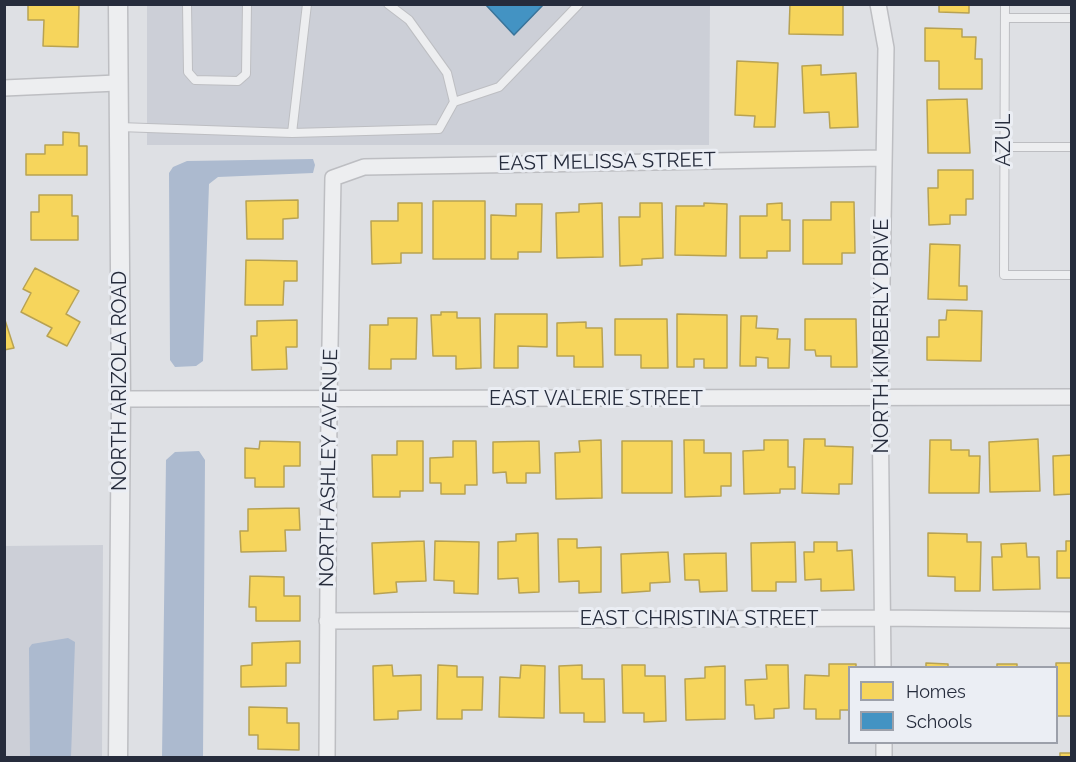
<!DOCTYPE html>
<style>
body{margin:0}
#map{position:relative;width:1076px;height:762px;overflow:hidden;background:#dee0e4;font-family:Raleway,sans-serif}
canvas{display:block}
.frame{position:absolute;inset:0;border:6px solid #262c3c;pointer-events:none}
.legend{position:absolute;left:848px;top:666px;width:210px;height:78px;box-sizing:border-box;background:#ebeef4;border:2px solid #9ca0aa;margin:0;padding:8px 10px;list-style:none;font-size:18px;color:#262c3c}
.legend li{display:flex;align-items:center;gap:12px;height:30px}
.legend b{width:30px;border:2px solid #9ca0aa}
</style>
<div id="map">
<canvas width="1076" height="762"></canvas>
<div class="frame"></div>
<ul class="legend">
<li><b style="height:16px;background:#f6d55c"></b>Homes</li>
<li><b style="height:16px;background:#4393c3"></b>Schools</li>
</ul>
</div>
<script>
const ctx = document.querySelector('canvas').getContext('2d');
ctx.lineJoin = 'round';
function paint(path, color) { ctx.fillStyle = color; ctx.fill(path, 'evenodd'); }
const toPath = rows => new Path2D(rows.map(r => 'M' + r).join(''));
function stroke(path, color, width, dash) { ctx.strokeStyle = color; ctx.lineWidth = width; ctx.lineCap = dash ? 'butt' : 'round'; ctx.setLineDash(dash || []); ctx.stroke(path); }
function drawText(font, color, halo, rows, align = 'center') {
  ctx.font = font + ' Raleway,sans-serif'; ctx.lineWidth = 6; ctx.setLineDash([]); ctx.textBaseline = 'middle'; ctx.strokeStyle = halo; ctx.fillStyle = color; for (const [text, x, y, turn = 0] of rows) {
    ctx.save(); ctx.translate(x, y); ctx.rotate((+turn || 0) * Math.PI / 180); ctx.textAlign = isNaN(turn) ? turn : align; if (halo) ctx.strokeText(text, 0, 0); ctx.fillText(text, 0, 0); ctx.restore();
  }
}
paint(toPath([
 [147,5,710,5,709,145,147,145],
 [103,545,102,757,5,757,4,546]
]), '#cccfd7');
paint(toPath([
 [313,159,315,165,313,173,218,177,209,184,203,361,196,366,175,367,170,360,169,173,173,167,187,161],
 [199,451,205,460,203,757,162,757,166,460,175,452],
 [68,638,75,642,71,757,30,757,29,648,32,644]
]), '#acbacf');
const homes = toPath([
 [28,4,79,4,78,47,43,46,44,20,28,20,28,4],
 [790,4,843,4,843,35,789,34,790,4],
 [939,4,969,4,969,13,939,12,939,4],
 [925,28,962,29,962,37,976,37,975,59,982,59,982,89,939,89,939,61,925,61,925,28],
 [737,61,778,63,775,127,754,127,755,116,735,115,737,61],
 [821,65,821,75,856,73,858,127,830,128,829,112,804,113,802,66,821,65],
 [967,99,970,153,928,153,927,100,967,99],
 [63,132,79,133,79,146,87,146,87,175,26,175,26,154,45,154,45,145,63,145,63,132],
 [938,170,973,170,973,199,966,199,966,215,950,215,950,224,929,225,928,188,938,188,938,170],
 [39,195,72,195,72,216,78,216,78,240,31,240,31,212,39,212,39,195],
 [298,200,298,218,283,219,283,239,247,239,246,201,298,200],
 [433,201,485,201,485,259,433,259,433,201],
 [831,202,854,202,855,253,842,253,842,264,803,264,803,220,831,220,831,202],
 [398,203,422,203,422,253,401,253,401,263,372,264,371,221,398,221,398,203],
 [602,203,603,257,557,258,556,213,579,212,579,204,602,203],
 [640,203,662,203,663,258,642,259,642,265,620,266,619,217,640,217,640,203],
 [704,203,727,204,726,256,675,255,676,206,704,206,704,203],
 [782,203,782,220,790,220,790,251,767,251,767,258,740,258,740,216,767,216,767,204,782,203],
 [516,204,542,204,541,252,518,252,518,259,491,259,491,215,516,216,516,204],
 [930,244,960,245,959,286,967,286,967,300,928,299,930,244],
 [246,260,297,261,297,281,284,281,283,305,245,305,246,260],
 [35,268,79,291,66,314,80,322,67,346,47,336,52,328,21,312,31,293,23,289,35,268],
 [947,310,982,311,981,361,927,360,927,337,939,337,939,320,946,320,947,310],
 [441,312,457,312,457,318,480,318,481,368,456,369,456,356,433,356,431,315,441,315,441,312],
 [495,314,547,314,547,347,518,346,518,368,494,368,495,314],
 [677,314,727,315,727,368,704,368,704,359,694,359,694,367,677,367,677,314],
 [741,316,757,316,756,328,778,329,777,339,790,339,789,368,768,368,768,358,756,357,756,366,740,366,741,316],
 [388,318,417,318,416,359,391,359,391,369,369,369,370,325,388,325,388,318],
 [615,319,667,319,668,368,641,368,641,355,615,355,615,319],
 [805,319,856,319,857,367,831,367,831,356,816,356,815,350,805,350,805,319],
 [5,320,14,348,4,350,4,321,5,320],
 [297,320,297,347,286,347,287,369,252,370,251,336,257,336,257,321,297,320],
 [586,322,586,328,602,328,603,367,574,367,574,356,557,356,557,323,586,322],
 [804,439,825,439,825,446,853,447,852,484,839,484,839,494,802,493,804,439],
 [1038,439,1040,491,990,492,989,442,1038,439],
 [601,440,602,498,556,499,555,453,580,452,579,441,601,440],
 [684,440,704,440,704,453,731,453,731,486,721,486,721,496,685,497,684,440],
 [764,440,788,440,788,467,795,467,795,489,780,489,780,493,744,494,743,451,764,450,764,440],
 [930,440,951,440,951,450,969,450,969,456,980,456,979,493,929,493,930,440],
 [260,441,300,442,300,466,284,466,284,487,255,487,255,478,245,478,245,448,259,449,260,441],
 [397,441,423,441,423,491,400,491,400,497,373,497,372,455,397,455,397,441],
 [453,441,476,441,477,485,465,485,465,494,441,494,441,483,430,483,430,458,453,457,453,441],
 [539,441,540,473,526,473,526,483,507,483,506,472,493,473,493,442,539,441],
 [622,441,672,441,672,493,622,493,622,441],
 [1072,455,1072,494,1054,495,1053,456,1072,455],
 [299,508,300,530,285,530,286,551,241,552,240,531,248,531,248,509,299,508],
 [538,533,539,592,519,593,518,578,498,579,498,542,516,541,516,534,538,533],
 [928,533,967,534,967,542,981,542,980,591,955,591,955,577,928,576,928,533],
 [558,539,577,539,577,548,601,547,601,592,579,593,579,581,559,582,558,539],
 [424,541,426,581,396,582,397,592,374,594,372,543,424,541],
 [435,541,479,542,478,594,454,593,454,581,434,580,435,541],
 [1066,541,1072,541,1072,578,1057,578,1057,551,1066,551,1066,541],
 [795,542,796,582,776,582,776,591,752,591,751,543,795,542],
 [814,542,837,542,837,551,852,550,854,590,821,591,821,579,805,580,804,552,814,552,814,542],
 [1026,543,1027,557,1039,557,1040,589,993,590,992,557,1002,557,1001,544,1026,543],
 [668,552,670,582,650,583,650,591,622,593,621,554,668,552],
 [726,553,727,591,700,592,699,580,685,580,684,554,726,553],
 [250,576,284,577,284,596,300,596,300,621,256,621,256,607,249,607,250,576],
 [300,641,300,663,286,663,286,686,241,687,241,666,252,665,252,643,300,641],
 [926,663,948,664,948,668,926,668,926,663],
 [1056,663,1072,663,1072,716,1057,716,1056,663],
 [829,664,856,664,856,668,850,668,850,710,840,710,840,719,816,719,816,709,804,709,805,675,829,676,829,664],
 [997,664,1017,664,1017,668,997,668,997,664],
 [392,665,393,676,421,675,421,710,398,711,398,719,374,720,373,666,392,665],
 [438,665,457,666,457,677,483,677,482,710,462,710,462,719,437,719,438,665],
 [521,665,545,666,544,718,499,717,500,677,520,678,521,665],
 [582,665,582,679,604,679,605,722,584,722,584,713,560,713,559,666,582,665],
 [622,665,645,665,645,676,665,676,666,721,644,722,644,713,623,713,622,665],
 [766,665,788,665,789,708,774,709,774,718,755,719,754,705,746,705,745,680,767,679,766,665],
 [725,666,725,719,686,720,685,679,705,678,705,667,725,666],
 [249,707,287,708,287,723,299,723,299,750,258,749,258,735,249,735,249,707],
 [1060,753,1072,753,1072,758,1060,758,1060,753]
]);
paint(homes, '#f6d55c');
stroke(homes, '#b8a252', 1.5);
const schools = toPath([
 [485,4,544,4,514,35,485,4]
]);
paint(schools, '#4393c3');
stroke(schools, '#3a749a', 1.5);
const service = toPath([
 [187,4,188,72,195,80,238,81,246,74,247,4],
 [1005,4,1004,275,1072,275],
 [1005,18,1072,18],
 [454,102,499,87,579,4],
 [119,127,292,133,439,129,454,102,447,73,409,20,388,4],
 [292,133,307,4],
 [1004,147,1072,147]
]);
const minor = toPath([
 [878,4,886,48,880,398,883,668],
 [4,88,117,83],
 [121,399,1072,397],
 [327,621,882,618,1072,620],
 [884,742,884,758],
 [327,758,329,400,333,178,364,167,884,158]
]);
const tertiary = toPath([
 [118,758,121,399,118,4]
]);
stroke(service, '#bdbec2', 10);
stroke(minor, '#bdbec2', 18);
stroke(tertiary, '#bdbec2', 21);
stroke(service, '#edeef0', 8);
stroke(minor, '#edeef0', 15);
stroke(tertiary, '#edeef0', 18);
drawText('20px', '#262c3c', '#ebeef4', [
 ["AZUL",1004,140,-90],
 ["EAST MELISSA STREET",607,162,-1],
 ["NORTH KIMBERLY DRIVE",882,336,-90],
 ["NORTH ARIZOLA ROAD",120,381,-90],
 ["EAST VALERIE STREET",596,399],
 ["NORTH ASHLEY AVENUE",329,468,-89],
 ["EAST CHRISTINA STREET",699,619]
]);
</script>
